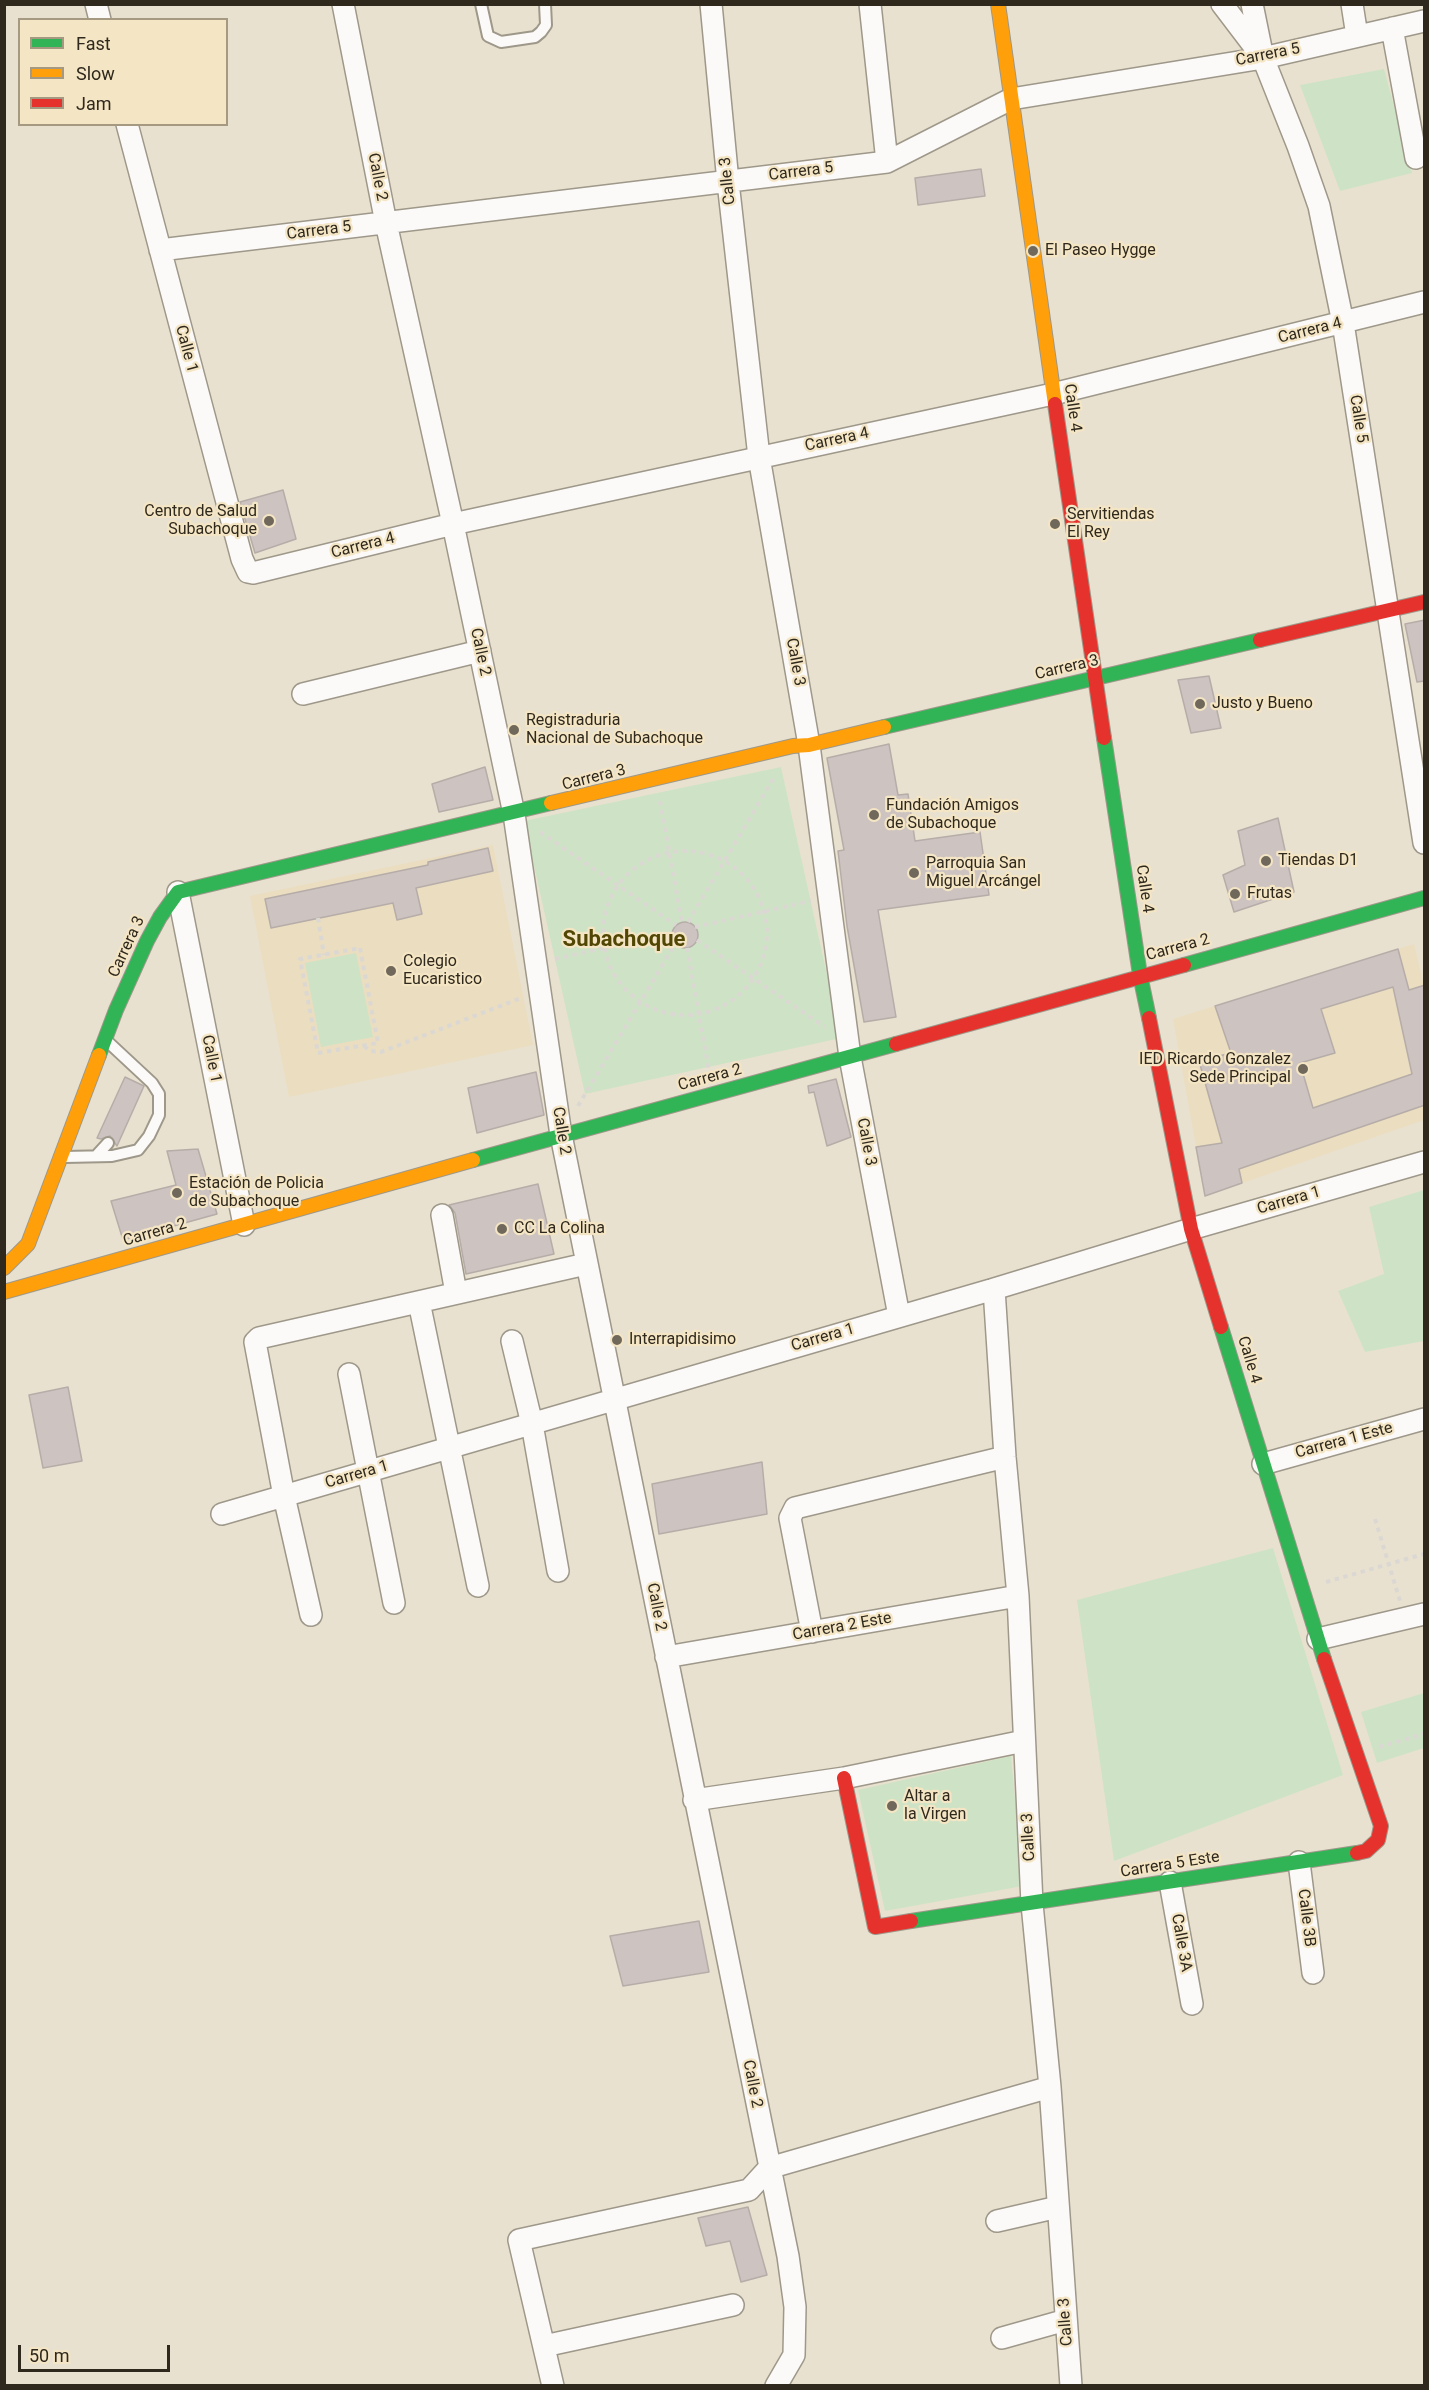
<!DOCTYPE html>
<meta charset="utf-8">
<style>
body{margin:0}
#map{position:relative;width:1429px;height:2390px;overflow:hidden;background:#e9e1cf;font-family:Roboto,sans-serif}
canvas{display:block}
.frame{position:absolute;inset:0;border:6px solid #2f291d;pointer-events:none}
.legend{position:absolute;left:18px;top:18px;width:210px;height:108px;box-sizing:border-box;background:#f4e5c4;border:2px solid #a59a81;margin:0;padding:8px 10px;list-style:none;font-size:18px;color:#2f291d}
.legend li{display:flex;align-items:center;gap:12px;height:30px}
.legend b{width:30px;border:2px solid #a59a81}
.scale{position:absolute;left:18px;top:2345px;width:152px;height:27px;box-sizing:border-box;border:3px solid #2f291d;border-top:0;padding-left:8px;font-size:18px;line-height:21px;white-space:nowrap;color:#2f291d;-webkit-text-stroke:4px #f4e5c4;paint-order:stroke}
</style>
<div id="map">
<canvas width="1429" height="2390"></canvas>
<div class="frame"></div>
<ul class="legend">
<li><b style="height:8px;background:#30b455"></b>Fast</li>
<li><b style="height:8px;background:#ff9f0a"></b>Slow</li>
<li><b style="height:8px;background:#e5322d"></b>Jam</li>
</ul>
<div class="scale">50 m</div>
</div>
<script>
const ctx = document.querySelector('canvas').getContext('2d');
ctx.lineJoin = 'round';
function paint(path, color) { ctx.fillStyle = color; ctx.fill(path, 'evenodd'); }
const toPath = rows => new Path2D(rows.map(r => 'M' + r).join(''));
function stroke(path, color, width, dash) { ctx.strokeStyle = color; ctx.lineWidth = width; ctx.lineCap = dash ? 'butt' : 'round'; ctx.setLineDash(dash || []); ctx.stroke(path); }
function drawText(font, color, halo, rows, align = 'center') {
  ctx.font = font + ' Roboto,sans-serif'; ctx.lineWidth = 4.5; ctx.setLineDash([]); ctx.textBaseline = 'middle'; ctx.strokeStyle = halo; ctx.fillStyle = color; for (const [text, x, y, turn = 0] of rows) {
    ctx.save(); ctx.translate(x, y); ctx.rotate((+turn || 0) * Math.PI / 180); ctx.textAlign = isNaN(turn) ? turn : align; if (halo) ctx.strokeText(text, 0, 0); ctx.fillText(text, 0, 0); ctx.restore();
  }
}
paint(toPath([
 [493,845,533,1045,289,1097,250,896],
 [1414,944,1424,987,1424,1120,1205,1196,1173,1019]
]), '#ebddbf');
paint(toPath([
 [1384,69,1412,173,1340,191,1300,85],
 [781,767,841,1038,585,1094,524,821],
 [356,953,373,1037,321,1047,305,963],
 [1424,1190,1424,1341,1365,1352,1338,1291,1384,1274,1369,1207],
 [1273,1548,1343,1775,1114,1861,1077,1600],
 [1424,1693,1424,1748,1377,1763,1361,1712],
 [1011,1756,1023,1886,885,1911,858,1790]
]), '#cee3c5');
const building = toPath([
 [981,169,985,196,918,205,915,178,981,169],
 [283,490,296,539,255,553,240,502,283,490],
 [1425,620,1425,681,1417,682,1405,624,1425,620],
 [1209,676,1221,728,1191,733,1178,680,1209,676],
 [889,744,898,795,908,794,915,841,980,832,989,895,878,910,896,1017,864,1022,847,926,838,851,844,850,827,758,889,744],
 [485,767,493,800,439,812,432,784,485,767],
 [1278,818,1294,892,1234,912,1223,875,1245,865,1238,831,1278,818],
 [488,848,493,871,416,888,422,914,397,920,393,903,271,928,265,899,428,865,428,862,488,848],
 '672 935a13 13 0 1 1 26 0a13 13 0 1 1-26 0Z',
 [1398,949,1409,990,1425,985,1425,1105,1239,1169,1242,1183,1205,1196,1196,1147,1222,1143,1199,1061,1231,1053,1215,1006,1398,949],
 [1393,987,1412,1074,1313,1108,1300,1063,1335,1053,1321,1009,1393,987],
 [536,1072,544,1115,477,1133,468,1088,536,1072],
 [125,1077,144,1086,117,1146,110,1136,101,1139,97,1138,125,1077],
 [836,1079,851,1137,827,1146,814,1092,809,1093,808,1086,836,1079],
 [198,1149,217,1214,123,1240,111,1201,176,1185,167,1151,198,1149],
 [538,1184,554,1254,466,1274,455,1213,449,1205,538,1184],
 [68,1387,82,1461,43,1468,29,1395,68,1387],
 [762,1462,767,1514,659,1534,652,1484,762,1462],
 [699,1921,709,1972,623,1986,610,1936,699,1921],
 [748,2207,767,2275,741,2282,730,2241,706,2246,698,2218,748,2207]
]);
paint(building, '#cdc3c0');
stroke(building, '#b6ada9', 1.5);
const lane = toPath([
 [481,4,488,36,501,42,535,37,541,32,546,25,545,4],
 [97,1155,108,1143],
 [65,1157,112,1156,138,1150,149,1136,159,1115,159,1094,152,1083,108,1042]
]);
const street = toPath([
 [96,4,100,20],
 [343,4,386,223,453,524,514,814,561,1135,788,2256,795,2307,794,2355,776,2386],
 [711,4,728,182,759,457,809,745,850,1057,899,1316],
 [870,4,887,162],
 [1222,4,1260,54],
 [1252,4,1263,58,1298,146,1319,206,1343,323,1424,843],
 [1352,4,1357,36],
 [1392,28,1416,158],
 [127,124,242,559,248,572,253,573,453,524,1053,394,1424,302],
 [160,250,887,162,1011,99,1263,58,1424,21],
 [303,694,480,651],
 [178,892,244,1225],
 [442,1215,456,1293],
 [994,1289,1005,1457,1018,1596,1032,1904,1050,2087,1071,2386],
 [419,1302,478,1586],
 [512,1341,532,1424,558,1571],
 [349,1374,394,1603],
 [1263,1464,1424,1419],
 [222,1514,994,1289,1191,1229,1424,1162],
 [311,1615,284,1496,255,1342,259,1338,586,1264],
 [812,1632,790,1518,795,1508,1005,1457],
 [1318,1639,1424,1614],
 [666,1657,1018,1596],
 [694,1800,844,1778,1024,1741],
 [1299,1862,1313,1973],
 [1170,1882,1192,2004],
 [997,2221,1058,2207],
 [1002,2338,1066,2320],
 [544,2346,733,2305],
 [553,2386,519,2240,749,2190,769,2168,1050,2087]
]);
const fast = toPath([
 [884,727,1260,640],
 [1104,738,1140,975,1149,1018],
 [1184,965,1424,898],
 [99,1055,116,1010,147,941,160,917,178,892,551,803],
 [473,1160,896,1044],
 [1221,1327,1324,1659],
 [911,1921,1357,1853]
]);
const slow = toPath([
 [998,4,1055,404],
 [551,803,793,746,809,745,884,727],
 [4,1268,28,1244,99,1055],
 [4,1292,473,1160]
]);
const jam = toPath([
 [1055,404,1104,738],
 [1260,640,1424,602],
 [1149,1018,1191,1229,1221,1327],
 [896,1044,1184,965],
 [1324,1659,1381,1826,1378,1840,1366,1851,1357,1853],
 [844,1778,875,1927,911,1921]
]);
stroke(lane, '#9e988a', 14);
stroke(street, '#9e988a', 24);
stroke(fast, '#9e988a', 16);
stroke(slow, '#9e988a', 16);
stroke(jam, '#9e988a', 16);
stroke(toPath([
 [660,801,682,922],
 [540,832,676,925],
 '603 933a82 82 0 1 1 164 0a82 82 0 1 1-164 0Z',
 [318,918,324,955],
 [688,922,775,776],
 [695,927,811,901],
 [697,940,825,1027],
 [360,948,378,1043,318,1053,300,959,360,948],
 [687,948,709,1071],
 [555,959,671,933],
 [364,1046,370,1051,381,1052,521,998],
 [578,1106,675,944],
 [1375,1519,1400,1601],
 [1326,1582,1424,1554],
 [1379,1747,1424,1734]
]), '#dbd8d3', 4, [4.5, 4.5]);
stroke(lane, '#fcfaf8', 10);
stroke(street, '#fcfaf8', 21);
stroke(fast, '#30b455', 14);
stroke(slow, '#ff9f0a', 14);
stroke(jam, '#e5322d', 14);
for (const [x, y, r, color] of [
 [1033,251,6,"#70695b"],
 [269,521,6,"#70695b"],
 [1055,524,6,"#70695b"],
 [1200,704,6,"#70695b"],
 [514,730,6,"#70695b"],
 [874,815,6,"#70695b"],
 [1266,861,6,"#70695b"],
 [914,873,6,"#70695b"],
 [1235,894,6,"#70695b"],
 [391,971,6,"#70695b"],
 [1303,1069,6,"#70695b"],
 [177,1193,6,"#70695b"],
 [502,1229,6,"#70695b"],
 [617,1340,6,"#70695b"],
 [892,1806,6,"#70695b"]
]) { const dot = new Path2D(); dot.arc(x, y, r, 0, 2 * Math.PI); ctx.fillStyle = color; ctx.fill(dot); stroke(dot, '#f4e5c4', 2); }
drawText('16px', '#2f291d', '#f4e5c4', [
 ["Carrera 5",1268,55,-11],
 ["Carrera 5",801,172,-7],
 ["Calle 2",377,177,79],
 ["Calle 3",728,181,-96],
 ["Carrera 5",319,231,-7],
 ["Carrera 4",1310,331,-14],
 ["Calle 1",186,349,75],
 ["Calle 4",1072,408,82],
 ["Calle 5",1358,419,81],
 ["Carrera 4",837,440,-12],
 ["Carrera 4",363,546,-14],
 ["Calle 2",480,652,78],
 ["Calle 3",795,662,80],
 ["Carrera 3",1067,668,-13],
 ["Carrera 3",594,778,-14],
 ["Calle 4",1144,889,82],
 ["Carrera 3",127,947,-65],
 ["Carrera 2",1178,948,-15],
 ["Calle 1",211,1059,79],
 ["Carrera 2",710,1078,-15],
 ["Calle 2",561,1131,81],
 ["Calle 3",866,1142,79],
 ["Carrera 1",1289,1201,-16],
 ["Carrera 2",155,1233,-16],
 ["Carrera 1",823,1338,-16],
 ["Calle 4",1249,1360,73],
 ["Carrera 1 Este",1344,1441,-15],
 ["Carrera 1",357,1475,-16],
 ["Calle 2",656,1607,79],
 ["Carrera 2 Este",842,1627,-10],
 ["Calle 3",1029,1837,-93],
 ["Carrera 5 Este",1170,1865,-9],
 ["Calle 3B",1306,1918,83],
 ["Calle 3A",1181,1943,80],
 ["Calle 2",752,2084,79],
 ["Calle 3",1066,2322,-94]
]);
drawText('16px', '#2f291d', '#f4e5c4', [
 ["El Paseo Hygge",1045,251],
 ["Centro de Salud",257,512,"right"],
 ["Subachoque",257,530,"right"],
 ["Servitiendas",1067,515],
 ["El Rey",1067,533],
 ["Justo y Bueno",1212,704],
 ["Registraduria",526,721],
 ["Nacional de Subachoque",526,739],
 ["Fundación Amigos",886,806],
 ["de Subachoque",886,824],
 ["Tiendas D1",1278,861],
 ["Parroquia San",926,864],
 ["Miguel Arcángel",926,882],
 ["Frutas",1247,894],
 ["Colegio",403,962],
 ["Eucaristico",403,980],
 ["IED Ricardo Gonzalez",1291,1060,"right"],
 ["Sede Principal",1291,1078,"right"],
 ["Estación de Policia",189,1184],
 ["de Subachoque",189,1202],
 ["CC La Colina",514,1229],
 ["Interrapidisimo",629,1340],
 ["Altar a",904,1797],
 ["la Virgen",904,1815]
], 'left');
drawText('bold 22px', '#514603', '#f4e5c4', [
 ["Subachoque",624,940]
]);
</script>
